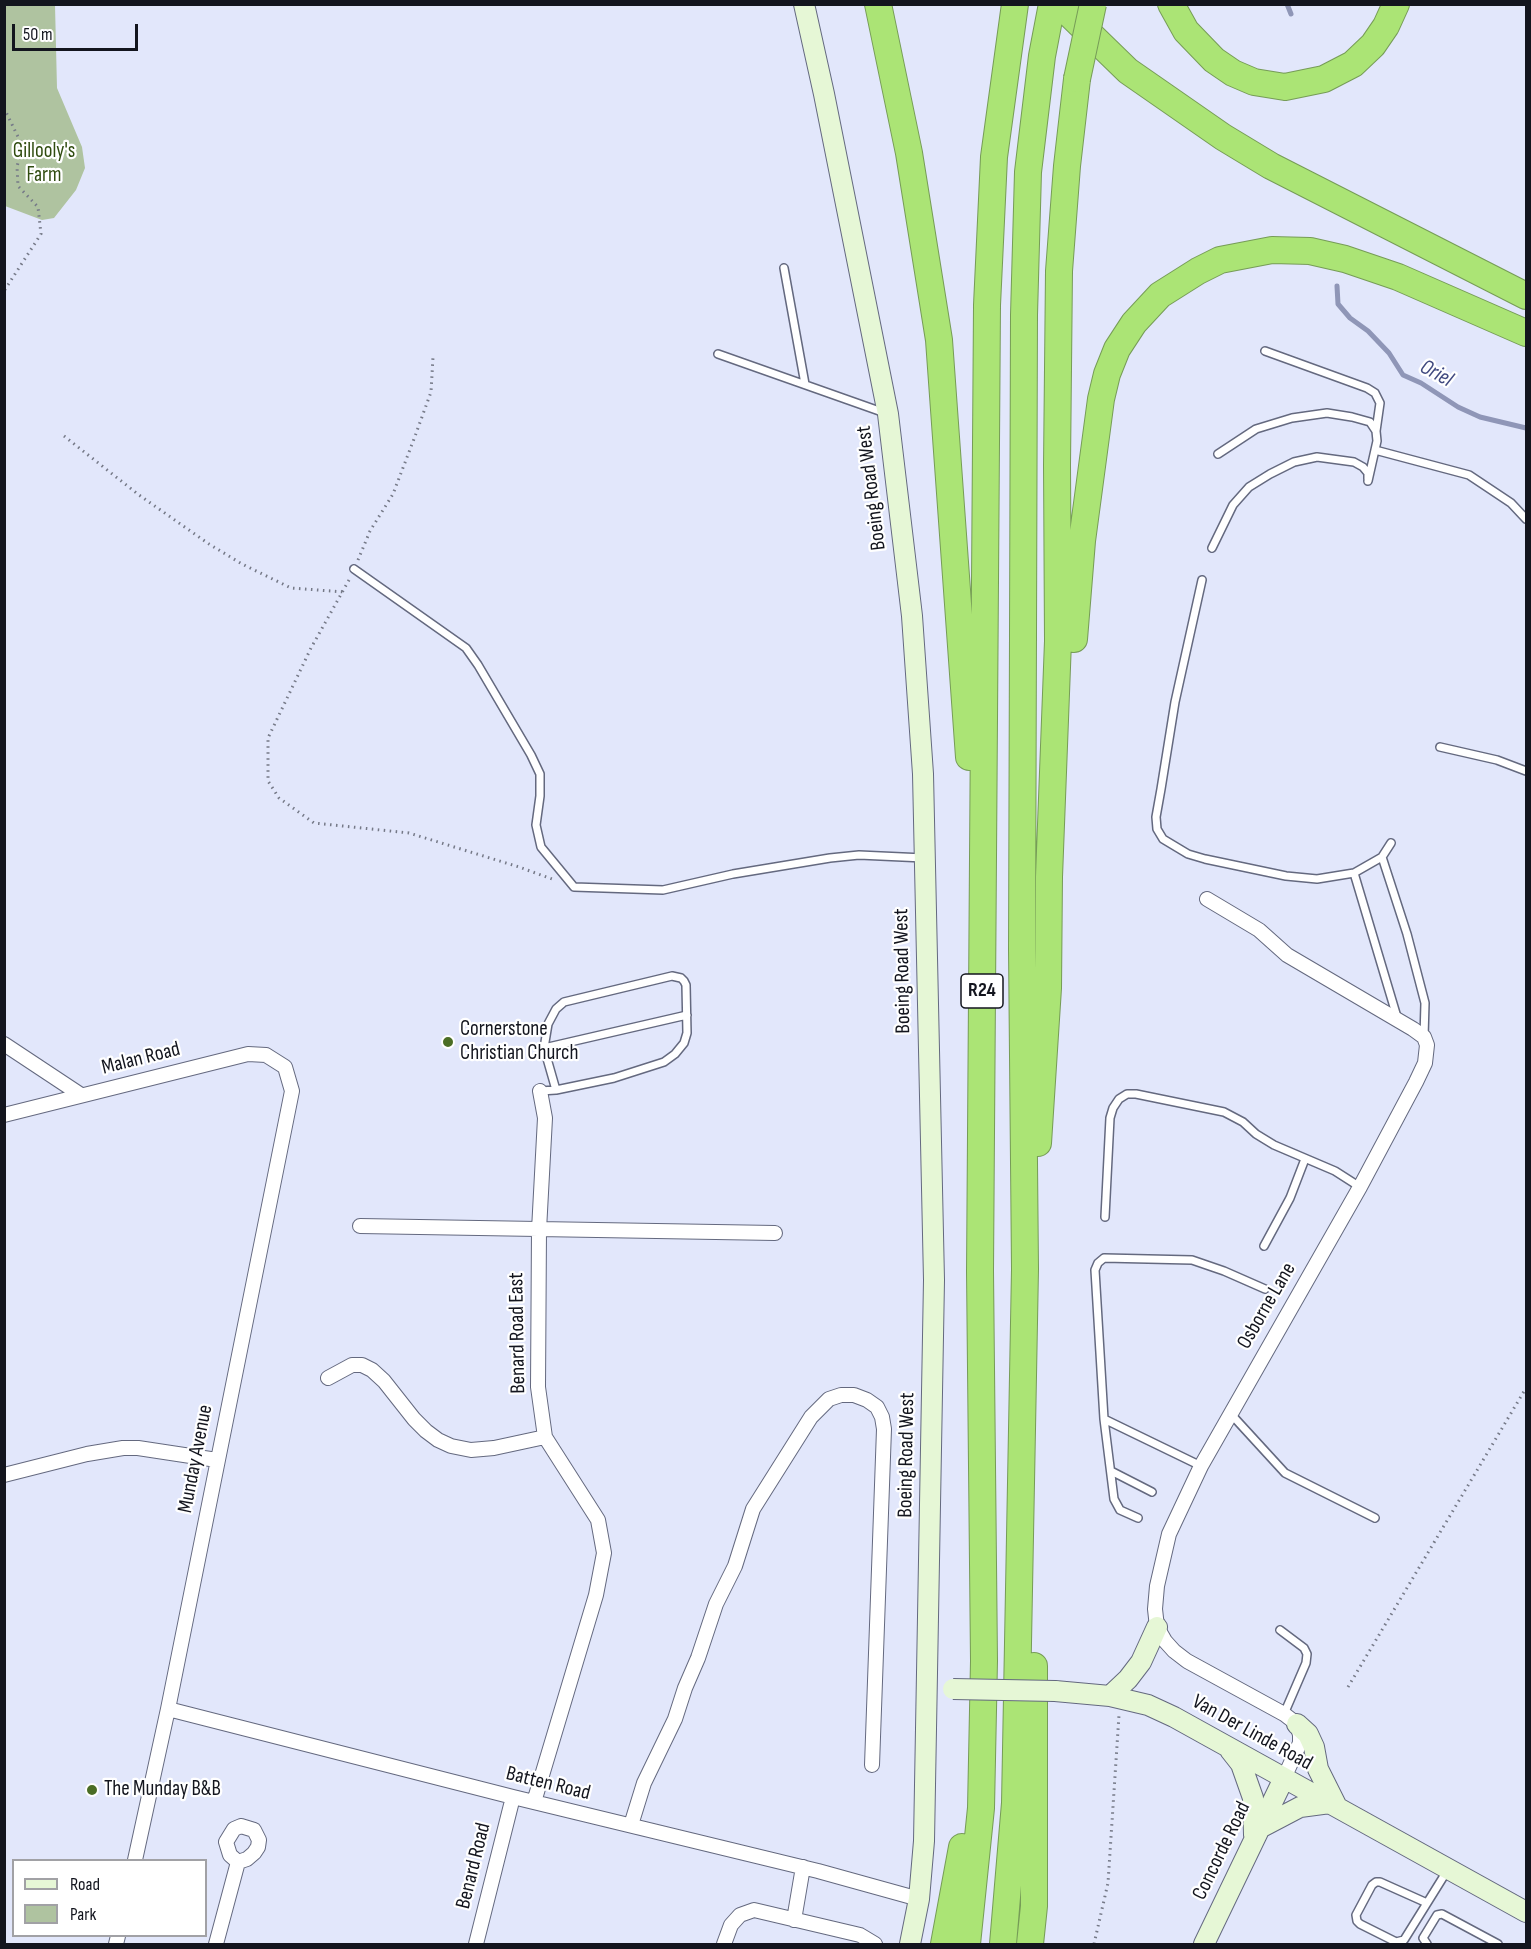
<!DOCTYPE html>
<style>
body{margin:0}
#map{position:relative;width:1531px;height:1949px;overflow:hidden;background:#e2e7fb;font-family:"Sofia Sans Condensed",sans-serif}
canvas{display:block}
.frame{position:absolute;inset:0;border:6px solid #13151e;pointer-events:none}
.legend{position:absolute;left:12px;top:1859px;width:195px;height:78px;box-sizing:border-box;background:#fff;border:2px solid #a1a1a5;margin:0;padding:8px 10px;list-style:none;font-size:18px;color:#13151e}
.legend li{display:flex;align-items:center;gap:12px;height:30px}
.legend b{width:30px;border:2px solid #a1a1a5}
.scale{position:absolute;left:12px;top:24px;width:126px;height:27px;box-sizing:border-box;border:3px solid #13151e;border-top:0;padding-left:8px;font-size:18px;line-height:21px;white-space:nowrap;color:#13151e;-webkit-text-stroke:4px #fff;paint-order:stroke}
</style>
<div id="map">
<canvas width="1531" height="1949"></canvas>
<div class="frame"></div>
<ul class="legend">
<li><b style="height:8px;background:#e6f7d6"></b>Road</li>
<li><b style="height:16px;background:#afc3a0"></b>Park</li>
</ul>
<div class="scale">50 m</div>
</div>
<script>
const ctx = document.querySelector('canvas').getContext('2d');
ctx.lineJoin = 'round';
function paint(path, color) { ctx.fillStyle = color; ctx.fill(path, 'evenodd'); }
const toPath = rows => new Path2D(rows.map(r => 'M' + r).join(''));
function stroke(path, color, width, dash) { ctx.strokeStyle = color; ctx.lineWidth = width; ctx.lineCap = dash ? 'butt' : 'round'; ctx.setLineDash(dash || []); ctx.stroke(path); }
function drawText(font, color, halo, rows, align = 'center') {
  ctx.font = font + ' "Sofia Sans Condensed",sans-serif'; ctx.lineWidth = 4.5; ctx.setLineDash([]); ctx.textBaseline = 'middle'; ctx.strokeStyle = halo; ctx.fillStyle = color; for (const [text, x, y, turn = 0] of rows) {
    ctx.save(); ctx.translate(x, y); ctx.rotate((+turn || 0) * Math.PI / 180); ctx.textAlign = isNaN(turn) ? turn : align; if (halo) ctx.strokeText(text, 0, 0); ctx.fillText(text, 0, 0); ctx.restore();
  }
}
paint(toPath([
 [4,5,55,5,57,88,82,147,85,168,76,190,54,218,42,220,5,206]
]), '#afc3a0');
stroke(toPath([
 [1287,4,1291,14],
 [1337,286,1338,304,1350,318,1368,331,1389,353,1403,375,1421,383,1458,407,1480,417,1526,428]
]), '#8f96b7', 5);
const lane = toPath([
 [784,268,805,384],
 [1265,351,1367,388,1375,393,1380,403,1376,431],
 [718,354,885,413],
 [1375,450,1469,475,1511,503,1526,519],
 [1218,454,1256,429,1292,418,1327,413,1352,417,1370,422,1376,431,1377,441,1368,481],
 [1212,548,1233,505,1249,487,1270,474,1294,462,1317,457,1354,462,1363,467,1368,473,1368,479],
 [354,569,466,648,478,665,531,755,540,774,540,796,536,825,541,847,574,887,663,890,733,874,830,858,859,855,924,858],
 [1202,580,1175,702,1161,789,1156,817,1157,829,1163,839,1188,854,1205,859,1286,876,1317,879,1354,873,1382,857,1391,843],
 [1440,747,1497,760,1526,771],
 [1382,857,1407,934,1425,1003,1424,1037],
 [1354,873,1397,1017],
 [544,1048,687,1015],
 [540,1091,556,1090,614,1078,664,1062,675,1054,684,1043,687,1033,686,985,684,981,681,978,672,976,564,1002,556,1009,548,1024,544,1048,556,1090],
 [1105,1217,1110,1118,1113,1108,1119,1099,1127,1094,1136,1094,1224,1112,1243,1122,1256,1134,1274,1145,1335,1171,1360,1187],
 [1264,1246,1290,1198,1305,1159],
 [1230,1413,1285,1473,1375,1518],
 [1104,1419,1095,1270,1098,1263,1104,1258,1192,1260,1224,1271,1265,1289],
 [1111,1471,1152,1492],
 [1138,1518,1120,1510,1114,1499,1104,1419,1201,1466],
 [1280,1630,1304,1648,1307,1654,1306,1663,1284,1714],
 [1427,1903,1380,1882,1376,1882,1372,1885,1356,1915,1357,1921,1360,1924,1396,1942,1404,1940,1447,1871],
 [1427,1944,1423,1938,1437,1915,1442,1914,1498,1944]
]);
const street = toPath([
 [1207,899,1259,930,1287,955,1413,1029,1424,1037,1427,1045,1425,1063,1416,1082,1360,1187,1201,1466,1169,1534,1157,1586,1155,1609,1157,1627,1165,1641,1174,1651,1187,1661,1284,1714,1297,1724,1300,1735,1300,1743,1284,1778],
 [4,1044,81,1095],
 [4,1115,248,1054,266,1055,285,1067,292,1091,168,1709,135,1860],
 [360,1226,775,1233],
 [328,1378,352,1365,362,1365,372,1370,384,1381,414,1419,426,1431,438,1440,451,1446,471,1450,494,1448,545,1437],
 [4,1475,87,1454,123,1448,138,1448,217,1460],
 [168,1709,513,1797,818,1871,919,1899],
 [534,1802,596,1595,604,1553,598,1520,545,1437,538,1387,539,1230,545,1118,540,1091],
 [631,1825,644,1783,675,1719,685,1688,698,1658,716,1604,735,1566,753,1509,811,1417,829,1399,841,1395,854,1395,867,1400,877,1407,882,1417,884,1429,872,1765],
 [241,1826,254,1830,259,1840,258,1847,254,1853,247,1859,238,1862,230,1855,226,1842,234,1829,241,1826],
 [794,1920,803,1867],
 [116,1944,118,1936],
 [216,1944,238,1862],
 [476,1944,513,1797],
 [724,1944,731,1925,740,1915,754,1910,860,1935,875,1944]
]);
const secondary = toPath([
 [804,4,824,94,888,414,912,616,923,774,934,1280,924,1841,919,1899,910,1944],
 [1055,1691,1110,1696,1148,1705,1174,1717,1526,1912],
 [1110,1696,1128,1679,1141,1662,1157,1627],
 [1297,1724,1308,1734,1314,1747,1318,1769,1337,1807],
 [1230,1750,1241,1764,1253,1798,1254,1835],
 [1260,1828,1300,1807,1330,1803],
 [1204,1944,1284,1778]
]);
const highway = toPath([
 [878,4,909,153,939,340,969,757],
 [1059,4,1128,71,1223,137,1271,166,1526,296],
 [1171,4,1186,31,1214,60,1233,73,1254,82,1285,87,1324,79,1353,64,1373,45,1386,26,1396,4],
 [1074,639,1082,541,1101,399,1107,374,1117,349,1134,323,1160,295,1198,271,1220,260,1272,250,1310,251,1345,259,1398,277,1526,333],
 [1038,1143,1048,988,1049,877,1058,641,1057,465,1059,271,1067,166,1077,79],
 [944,1944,962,1847],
 [967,1944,981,1808,984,1661,980,1271,987,305,994,157,1015,4],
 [1003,1944,1015,1803,1025,1269,1022,949,1024,315,1028,172,1042,56,1052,4],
 [1030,1944,1034,1906,1034,1666]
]);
stroke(lane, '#64697f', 10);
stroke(street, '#64697f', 16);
stroke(secondary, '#64697f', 22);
stroke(highway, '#769c57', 28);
stroke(toPath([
 [4,108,22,145,17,167,18,186,38,207,41,234,4,291],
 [64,436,139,495,209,544,242,564,291,588,344,592],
 [358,560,370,531,393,494,414,439,431,392,433,357],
 [349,580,311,648,268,738,268,781,279,798,314,823,409,833,519,867,552,879],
 [1348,1687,1526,1388],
 [1094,1944,1108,1883,1119,1715]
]), '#757987', 3, [1.5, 4.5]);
stroke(lane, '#fff', 7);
stroke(street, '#fff', 14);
stroke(secondary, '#e6f7d6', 20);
stroke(highway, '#abe475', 26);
const secondaryBridge = toPath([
 [953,1689,1055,1691]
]);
const highwayBridge = toPath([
 [1077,79,1093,4]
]);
stroke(secondaryBridge, '#64697f', 22, []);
stroke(highwayBridge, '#769c57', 28, []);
stroke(secondaryBridge, '#e6f7d6', 20);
stroke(highwayBridge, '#abe475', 26);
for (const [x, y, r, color] of [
 [448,1042,6,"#4a6d25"],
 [92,1790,6,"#4a6d25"]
]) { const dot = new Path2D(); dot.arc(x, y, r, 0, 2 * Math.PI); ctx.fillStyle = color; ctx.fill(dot); stroke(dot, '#fff', 2); }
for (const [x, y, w] of [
 [982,991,42]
]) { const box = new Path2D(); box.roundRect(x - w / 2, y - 17, w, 34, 4.5); ctx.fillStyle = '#fff'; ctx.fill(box); stroke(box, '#13151e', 1.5); }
drawText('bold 20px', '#13151e', null, [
 ["R24",982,991]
]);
drawText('21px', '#304c10', '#fff', [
 ["Gillooly's",44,152],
 ["Farm",44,176]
]);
drawText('21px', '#13151e', '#fff', [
 ["Boeing Road West",872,488,-97],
 ["Boeing Road West",903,971,-91],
 ["Malan Road",141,1059,-14],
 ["Osborne Lane",1267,1306,-60],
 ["Benard Road East",518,1333,-91],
 ["Boeing Road West",907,1455,-89],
 ["Munday Avenue",196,1459,-79],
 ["Van Der Linde Road",1252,1733,29],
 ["Batten Road",548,1784,14],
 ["Concorde Road",1222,1851,-64],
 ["Benard Road",474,1866,-76]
]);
drawText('21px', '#13151e', '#fff', [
 ["Cornerstone",460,1030],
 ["Christian Church",460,1054],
 ["The Munday B&B",104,1790]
], 'left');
drawText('italic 22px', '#414a80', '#fff', [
 ["Oriel",1436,374,29]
]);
</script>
